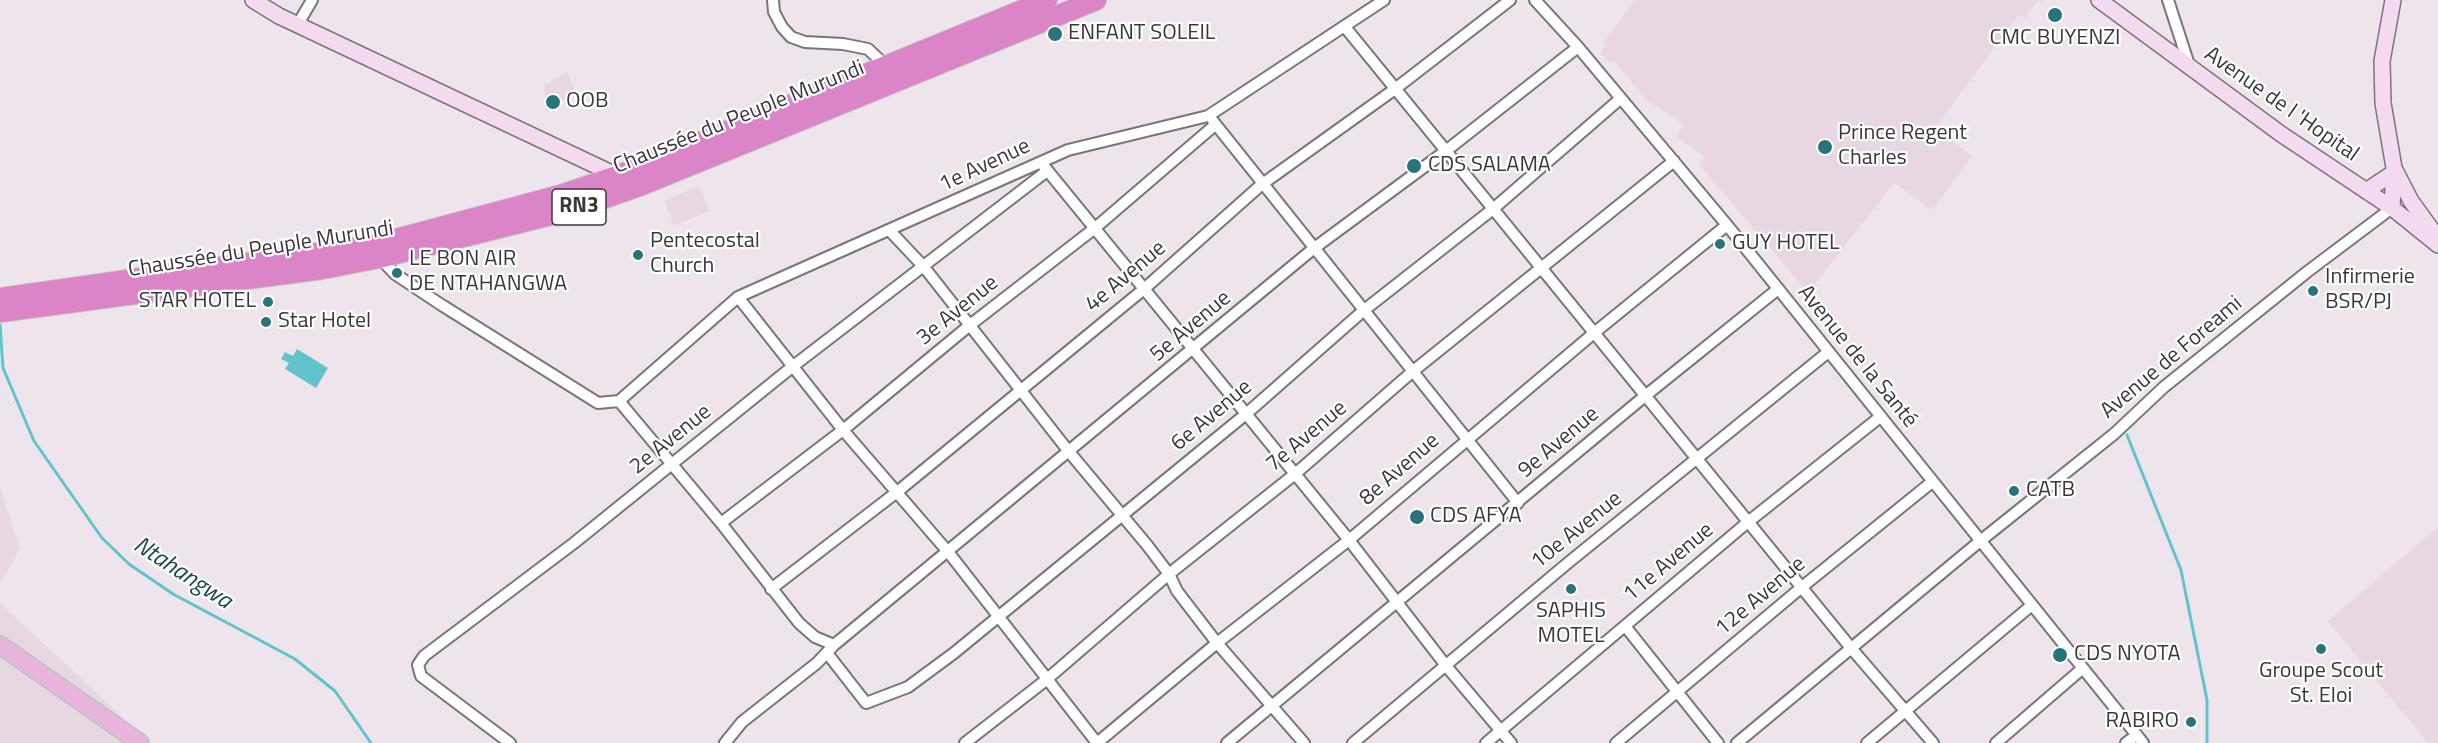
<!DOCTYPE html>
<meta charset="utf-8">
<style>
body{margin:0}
canvas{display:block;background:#ede5eb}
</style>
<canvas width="2438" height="743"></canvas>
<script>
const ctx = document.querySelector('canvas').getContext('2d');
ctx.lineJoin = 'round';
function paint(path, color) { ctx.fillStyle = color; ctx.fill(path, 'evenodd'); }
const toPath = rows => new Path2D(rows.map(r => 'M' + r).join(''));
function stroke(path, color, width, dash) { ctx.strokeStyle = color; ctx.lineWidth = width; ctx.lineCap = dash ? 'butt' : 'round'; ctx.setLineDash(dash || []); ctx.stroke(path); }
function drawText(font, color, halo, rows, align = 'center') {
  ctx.font = font + ' "Titillium Web",sans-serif'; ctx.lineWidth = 4.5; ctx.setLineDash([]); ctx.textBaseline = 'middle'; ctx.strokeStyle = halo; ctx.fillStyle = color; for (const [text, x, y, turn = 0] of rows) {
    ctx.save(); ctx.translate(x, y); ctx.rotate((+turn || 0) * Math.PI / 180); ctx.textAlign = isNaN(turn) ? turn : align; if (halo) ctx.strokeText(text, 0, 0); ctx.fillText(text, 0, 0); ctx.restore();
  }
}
paint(toPath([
 [1635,0,2043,0,2041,3,2037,1,2025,18,2019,14,1935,128,1972,156,1932,210,1894,183,1808,293,1699,164,1704,156,1676,137,1684,124,1649,102,1613,60,1610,63,1600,53,1606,45,1603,43],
 [568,72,575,91,546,113,544,85],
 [699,186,710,211,674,225,664,201],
 [0,487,20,549,0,583],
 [2438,527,2438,743,2428,743,2328,621],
 [0,603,150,743,0,743]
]), '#e6d7e2');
paint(toPath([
 [297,349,328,368,316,388,285,369,289,363,281,359,285,352,293,356]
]), '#62c3cd');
stroke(toPath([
 [0,325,3,368,34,441,102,538,129,564,173,594,295,659,335,691,371,743],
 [2127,435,2181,570,2207,700,2207,743]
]), '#62c3cd', 3);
const street = toPath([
 [773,0,774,12,782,27,791,37,805,42,843,44,868,49,886,66],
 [1535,0,1578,47,1727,225,2143,743],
 [2168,0,2190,68],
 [298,24,312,0],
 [1345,27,1851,648,1933,743],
 [1213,121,1518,503],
 [1043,165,1349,540,1447,667,1511,743],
 [890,231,924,267,1070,453,1147,545,1169,574,1177,591,1217,643,1304,743],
 [378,256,395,274,440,304,598,403,619,401,721,523,799,623,815,637,834,645],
 [738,297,843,430,949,553,1097,743],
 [619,401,738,297,1068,150,1208,116,1384,0],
 [721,523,843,430,970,325,1095,228,1215,125],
 [771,589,897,492,1144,289,1261,185,1395,89,1510,0],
 [1625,626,1718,743],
 [827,653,866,703,908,687,954,653,1246,414,1363,311,1493,209,1620,99],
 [510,743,421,676,418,665,424,656,574,543,792,367,1047,171],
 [725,743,742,722,817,663,834,645,1313,249,1447,150,1578,47],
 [965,743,1046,680,1169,574,1295,474,1412,372,1674,161],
 [1097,743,1217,643,1349,540,1594,333,1727,225],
 [1227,743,1645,396,1778,289],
 [1353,743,1569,562,1827,353],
 [1486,743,1748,522,1880,417],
 [1616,743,1802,587,1932,482],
 [1737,743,1979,542,2114,434,2164,387,2307,272,2392,208],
 [1867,743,2032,605],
 [1996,743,2083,668],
 [2126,743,2137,735]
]);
const secondary = toPath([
 [253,0,279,16,622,178],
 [2099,0,2281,134,2392,208,2438,245],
 [2394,168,2411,201,2437,237],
 [2366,191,2393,173],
 [2392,208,2394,168,2383,103,2382,61,2393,0]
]);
const primary = toPath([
 [0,645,140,743]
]);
const highway = toPath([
 [0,298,374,245,564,194,617,176,1047,0],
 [0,312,322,269,379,258,571,210,642,185,1096,0]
]);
stroke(street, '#7b7479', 14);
stroke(secondary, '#7b7479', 18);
stroke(primary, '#c4c3c4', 20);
stroke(highway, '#c4c3c4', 22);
stroke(street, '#fff', 10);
stroke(secondary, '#f4daee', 15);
stroke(primary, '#e9b5de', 16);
stroke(highway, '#db84c8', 20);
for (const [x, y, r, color] of [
 [2055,15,8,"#29737a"],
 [1055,34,8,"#29737a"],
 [553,102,8,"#29737a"],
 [1825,147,8,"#29737a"],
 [1414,166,8,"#29737a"],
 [1720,244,6,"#29737a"],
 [638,255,6,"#29737a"],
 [397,273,6,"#29737a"],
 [2313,291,6,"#29737a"],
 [268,302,6,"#29737a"],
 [266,322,6,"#29737a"],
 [2014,491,6,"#29737a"],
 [1417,517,8,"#29737a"],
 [1571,589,6,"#29737a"],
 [2321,649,6,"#29737a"],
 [2060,655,8,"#29737a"],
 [2191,722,6,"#29737a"]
]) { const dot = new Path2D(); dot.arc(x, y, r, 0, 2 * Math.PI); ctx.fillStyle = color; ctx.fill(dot); stroke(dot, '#fff', 2); }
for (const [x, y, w] of [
 [579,207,54]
]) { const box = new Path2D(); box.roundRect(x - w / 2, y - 18, w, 36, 4.5); ctx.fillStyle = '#fff'; ctx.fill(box); stroke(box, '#3a3739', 1.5); }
drawText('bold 21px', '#3a3739', null, [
 ["RN3",579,207]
]);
drawText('22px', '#3a3739', '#fff', [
 ["ENFANT SOLEIL",1068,34],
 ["CMC BUYENZI",2055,39,"center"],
 ["OOB",566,102],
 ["Prince Regent",1838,134],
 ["Charles",1838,159],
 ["CDS SALAMA",1428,166],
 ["Pentecostal",650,242],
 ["Church",650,267],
 ["GUY HOTEL",1732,244],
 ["LE BON AIR",409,260],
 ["DE NTAHANGWA",409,285],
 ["Infirmerie",2325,278],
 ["BSR/PJ",2325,303],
 ["STAR HOTEL",256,302,"right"],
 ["Star Hotel",278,322],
 ["CATB",2026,491],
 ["CDS AFYA",1430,517],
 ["SAPHIS",1571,612,"center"],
 ["MOTEL",1571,637,"center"],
 ["CDS NYOTA",2074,655],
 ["Groupe Scout",2321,672,"center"],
 ["St. Eloi",2321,697,"center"],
 ["RABIRO",2179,722,"right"]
], 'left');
drawText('22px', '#3a3739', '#fff', [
 ["Avenue de l 'Hopital",2281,105,35],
 ["Chaussée du Peuple Murundi",739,118,-22],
 ["1e Avenue",985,166,-25],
 ["Chaussée du Peuple Murundi",261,250,-9],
 ["4e Avenue",1126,277,-40],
 ["3e Avenue",958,311,-39],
 ["5e Avenue",1191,327,-40],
 ["Avenue de la Santé",1857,357,51],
 ["Avenue de Foreami",2172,358,-40],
 ["6e Avenue",1212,416,-40],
 ["7e Avenue",1307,437,-40],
 ["2e Avenue",671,440,-39],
 ["9e Avenue",1559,443,-40],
 ["8e Avenue",1400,470,-41],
 ["10e Avenue",1577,531,-39],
 ["11e Avenue",1669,563,-40],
 ["12e Avenue",1761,597,-40]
]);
drawText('italic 24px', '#1c484d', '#fff', [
 ["Ntahangwa",182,574,33]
]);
</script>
